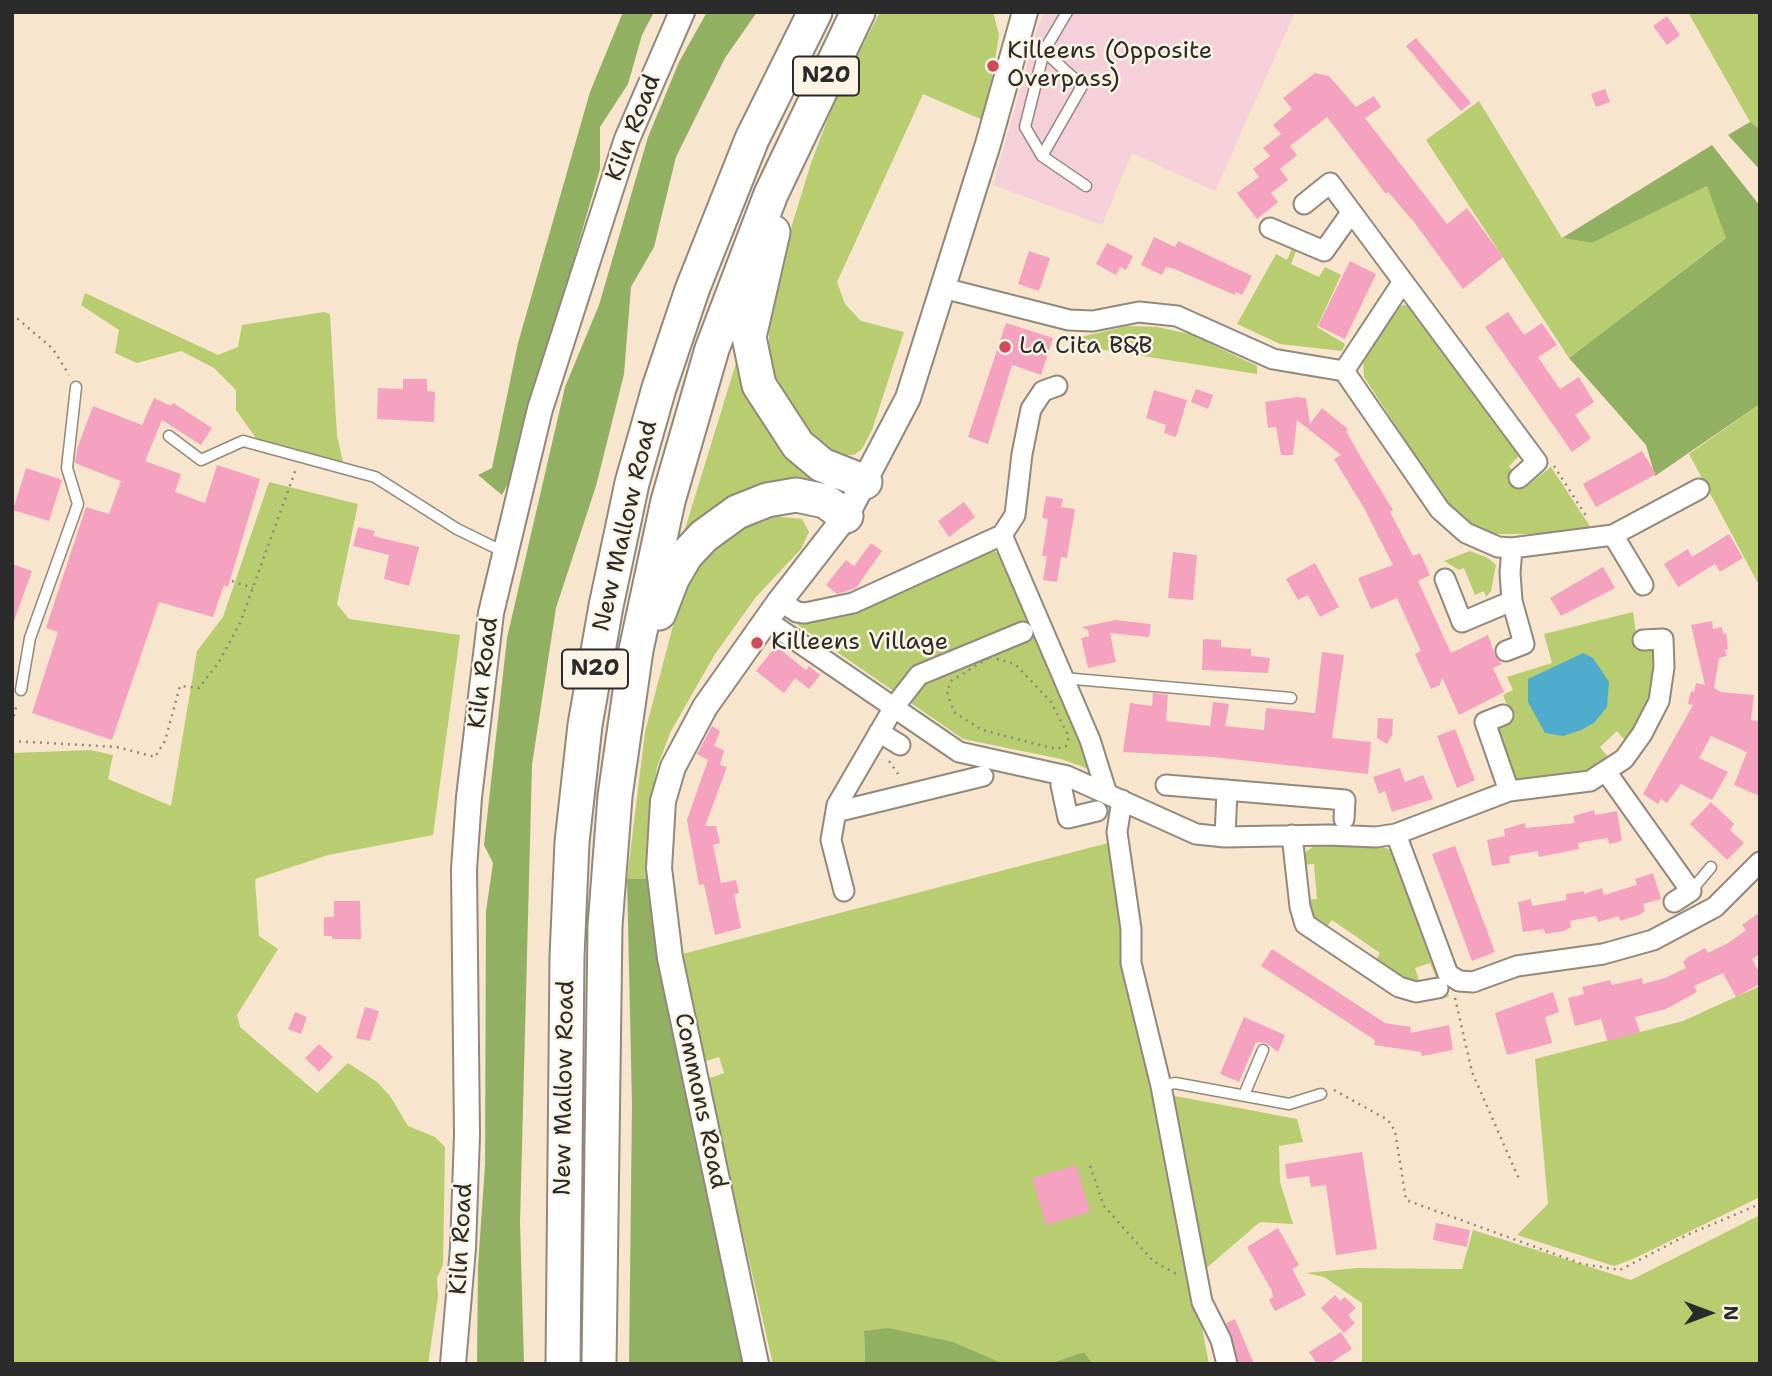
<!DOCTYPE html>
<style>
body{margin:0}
#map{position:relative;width:1772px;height:1376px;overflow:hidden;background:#f8e5ce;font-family:"Shantell Sans",sans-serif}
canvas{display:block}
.frame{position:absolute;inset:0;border:14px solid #2b2b2b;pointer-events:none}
.north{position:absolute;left:1674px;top:1278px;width:70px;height:70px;-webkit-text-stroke:5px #fcf5e5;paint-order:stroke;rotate:90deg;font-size:19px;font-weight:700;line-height:28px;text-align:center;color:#2b2b2b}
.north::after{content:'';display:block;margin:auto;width:24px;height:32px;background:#2b2b2b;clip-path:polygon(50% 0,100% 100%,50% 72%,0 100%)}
</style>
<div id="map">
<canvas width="1772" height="1376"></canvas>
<div class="frame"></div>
<div class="north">N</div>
</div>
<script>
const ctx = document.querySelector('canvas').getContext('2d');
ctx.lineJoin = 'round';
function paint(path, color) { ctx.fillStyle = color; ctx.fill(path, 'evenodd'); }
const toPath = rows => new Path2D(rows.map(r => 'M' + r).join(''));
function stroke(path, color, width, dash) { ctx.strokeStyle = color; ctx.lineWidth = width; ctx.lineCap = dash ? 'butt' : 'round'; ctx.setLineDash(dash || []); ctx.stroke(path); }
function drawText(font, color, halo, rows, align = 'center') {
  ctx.font = font + ' "Shantell Sans",sans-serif'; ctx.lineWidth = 5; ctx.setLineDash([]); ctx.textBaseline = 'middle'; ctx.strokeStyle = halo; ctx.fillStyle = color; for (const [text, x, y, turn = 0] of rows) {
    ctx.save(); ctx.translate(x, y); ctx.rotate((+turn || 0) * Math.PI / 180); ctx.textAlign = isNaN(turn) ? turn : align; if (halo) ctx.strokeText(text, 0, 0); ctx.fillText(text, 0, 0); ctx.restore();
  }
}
paint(toPath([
 [1045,12,1295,12,1215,191,1132,153,1102,225,993,185,1038,27]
]), '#f5cfda');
paint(toPath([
 [880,12,993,12,999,35,985,121,923,94,837,282,845,304,861,321,904,332,872,430,862,449,854,455,842,455,829,449,808,430,783,395,770,362,768,316,778,271,810,166,837,94],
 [1688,12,1760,12,1760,129,1750,122],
 [1479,101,1562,238,1592,243,1707,186,1727,237,1569,358,1426,140],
 [1292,249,1296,251,1291,264,1319,277,1325,267,1341,275,1317,327,1345,344,1342,351,1280,344,1237,324,1276,254,1287,260],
 [85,293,218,355,238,347,242,325,324,312,330,314,337,436,343,462,258,441,236,410,236,390,214,368,181,351,137,363,115,353,119,330,81,305],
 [1403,305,1411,306,1521,454,1509,466,1524,488,1551,467,1591,528,1540,534,1494,534,1475,526,1443,498,1364,377,1363,356,1396,308],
 [1127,326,1157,327,1190,334,1257,366,1257,374,1079,346,1061,339,1063,334,1085,336],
 [744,337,842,485,681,542],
 [1760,404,1760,587,1689,454],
 [269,482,358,504,337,604,349,619,460,635,433,835,328,855,255,879,259,936,278,949,237,1015,240,1027,317,1093,348,1063,377,1082,390,1096,408,1126,435,1137,445,1147,443,1265,437,1278,438,1297,428,1364,12,1364,12,753,91,750,113,755,108,779,171,806,197,651,223,617],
 [771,516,802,519,809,532,801,549,756,597,715,654,671,731,657,767,651,809,655,878,627,879,645,732,679,603,705,555,726,536],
 [992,550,1004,556,1094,771,1061,759,963,739,792,621,805,619],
 [1470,551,1488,558,1496,565,1491,591,1486,597,1484,591,1475,595,1464,568,1459,570,1444,561],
 [1633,612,1638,648,1657,648,1651,694,1627,743,1617,731,1600,747,1609,758,1587,771,1517,781,1498,728,1513,721,1503,695,1513,690,1507,677,1552,663,1544,634],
 [1108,843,1209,1364,1093,1364,1084,1352,1048,1364,1005,1364,953,1342,864,1331,865,1364,773,1364,707,1079,724,1073,719,1057,703,1062,675,956],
 [1314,846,1383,847,1391,850,1449,996,1445,998,1430,963,1415,968,1420,983,1407,982,1374,963,1380,953,1332,920,1324,930,1314,920,1306,900,1317,899,1314,864,1303,865,1303,854],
 [1760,986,1760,1197,1633,1259,1614,1266,1517,1235,1548,1204,1535,1059,1683,1021],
 [1170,1095,1297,1119,1303,1142,1279,1146,1280,1182,1293,1224,1260,1222,1203,1271],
 [1760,1215,1760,1364,1362,1364,1362,1303,1324,1277,1306,1273,1357,1268,1462,1269,1473,1230,1631,1280]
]), '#b8cc70');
paint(toPath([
 [623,12,654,12,642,35,628,84,600,127,600,169,510,480,502,495,478,475,492,468,518,343,590,92],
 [707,12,757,12,725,58,676,157,654,247,631,287,624,374,596,486,556,608,532,765,520,1222,524,1364,477,1364,478,1266,485,1165,486,911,493,863,484,845,507,638,565,387,599,305,648,137,679,62],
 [1750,122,1760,129,1760,170,1728,135],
 [1712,145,1760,206,1760,404,1655,476,1646,445,1569,358,1726,238,1707,186,1592,243,1562,238],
 [655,878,756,1364,629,1364,632,1104,627,879],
 [888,1328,953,1342,1005,1364,865,1364,864,1331],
 [1084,1352,1093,1364,1048,1364]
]), '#92b062');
paint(toPath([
 [1583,653,1593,658,1609,682,1607,707,1594,723,1581,730,1563,736,1545,733,1528,702,1528,679]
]), '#4faccd');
paint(toPath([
 [1667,16,1680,35,1667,45,1653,26],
 [1416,38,1471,103,1461,111,1406,46],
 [1315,73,1329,76,1356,107,1374,96,1381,107,1365,118,1447,224,1467,208,1503,257,1463,289,1414,222,1388,192,1386,194,1327,117,1290,146,1297,155,1280,169,1288,180,1271,193,1278,202,1257,219,1237,193,1259,177,1253,169,1270,156,1263,148,1281,134,1273,125,1292,109,1283,98],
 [1605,89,1610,102,1596,107,1591,94],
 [1154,237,1175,247,1178,241,1252,276,1242,295,1236,292,1235,295,1172,268,1166,267,1162,275,1141,265],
 [1107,243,1133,256,1126,270,1120,267,1116,275,1096,264],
 [1029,251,1050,258,1039,291,1018,284],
 [1350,261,1376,274,1345,339,1318,326],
 [1508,312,1524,335,1542,323,1557,345,1538,357,1553,379,1560,389,1579,377,1594,402,1575,415,1591,438,1572,452,1485,327],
 [1006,323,1053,338,1041,375,1012,365,988,444,968,437],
 [403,379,427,379,427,391,435,392,434,422,377,419,378,388,403,389],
 [1196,389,1213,395,1208,409,1191,402],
 [1154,390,1187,400,1176,437,1164,433,1166,425,1146,418],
 [1297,397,1306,398,1310,424,1322,408,1348,429,1346,431,1363,461,1393,510,1390,512,1413,556,1420,553,1430,575,1418,581,1451,653,1488,635,1495,656,1502,664,1493,668,1504,692,1459,715,1442,677,1440,685,1431,689,1415,654,1421,651,1397,598,1371,609,1358,578,1393,565,1364,508,1334,459,1341,455,1297,420,1293,455,1281,455,1276,427,1268,428,1265,402],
 [154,398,171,406,173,403,212,428,201,445,162,420,145,461,181,474,175,492,205,503,217,465,260,479,228,587,224,585,213,617,159,602,112,740,32,713,58,632,46,628,86,507,109,514,121,481,75,463,77,449,93,406,142,425],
 [1642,451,1656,474,1596,507,1583,484],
 [26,468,62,480,49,521,13,510],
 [1046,496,1063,499,1061,507,1075,509,1067,558,1061,557,1057,582,1043,580,1047,556,1042,556,1048,519,1042,518],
 [964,502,975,517,949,537,938,521],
 [358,527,375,531,373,536,419,547,409,586,384,579,389,555,353,546],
 [1729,534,1743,558,1720,572,1715,564,1678,587,1664,564,1688,549,1692,557],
 [871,543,882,551,856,588,837,594,826,585,846,560,854,566],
 [1173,552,1197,555,1193,600,1168,598],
 [1315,563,1339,607,1320,617,1308,595,1298,600,1286,579],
 [12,564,32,571,14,621,12,621],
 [1603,567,1615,588,1561,616,1550,598],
 [1115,620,1151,624,1149,637,1110,633,1116,662,1088,668,1081,638,1089,636,1088,630,1082,627],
 [1712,621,1713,629,1722,627,1723,634,1726,633,1728,649,1725,650,1727,656,1719,658,1714,688,1721,692,1754,695,1751,720,1760,722,1760,796,1734,785,1747,752,1711,736,1699,758,1728,772,1712,800,1681,784,1667,803,1661,799,1658,804,1643,794,1693,705,1688,704,1691,691,1694,692,1696,683,1705,685,1691,625],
 [1203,639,1221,640,1221,647,1251,649,1251,656,1270,658,1268,673,1202,670],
 [776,646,806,670,809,666,820,675,809,689,795,678,784,693,756,671],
 [1322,652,1344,655,1332,738,1371,742,1368,774,1213,757,1123,752,1130,703,1152,706,1153,693,1168,695,1166,721,1210,726,1213,702,1229,704,1225,726,1264,730,1266,708,1315,713],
 [1378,718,1393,719,1392,735,1387,744,1377,738],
 [712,726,720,731,714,746,724,750,720,765,727,767,705,826,716,826,720,843,713,845,721,883,736,880,739,893,734,894,741,928,715,935,704,884,699,885,687,820,708,760,697,754],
 [1455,729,1475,780,1457,788,1437,736],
 [1400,768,1405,782,1423,775,1433,799,1392,812,1385,791,1379,794,1373,777],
 [1711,802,1734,824,1730,830,1744,843,1727,860,1690,824],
 [1594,810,1595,815,1617,811,1622,841,1609,844,1608,838,1594,840,1578,843,1579,849,1539,857,1538,851,1509,856,1510,863,1492,866,1487,840,1505,836,1504,829,1525,823,1525,828,1575,823,1573,816],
 [1455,846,1495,952,1472,961,1432,854],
 [1653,873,1661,899,1643,904,1645,911,1639,915,1620,921,1619,916,1598,922,1596,916,1570,921,1571,927,1564,931,1545,934,1544,929,1523,932,1518,902,1531,899,1532,906,1566,900,1566,894,1584,891,1584,894,1602,888,1604,895,1637,885,1635,879],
 [334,901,360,901,361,939,332,939,332,936,324,936,324,917,334,917],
 [1760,912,1760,954,1752,959,1760,974,1760,984,1736,997,1723,973,1694,986,1697,992,1666,1009,1635,1017,1640,1032,1613,1040,1607,1040,1601,1019,1575,1026,1568,998,1584,994,1582,987,1610,980,1612,985,1642,978,1643,984,1665,978,1686,968,1683,962,1688,957,1705,948,1708,953,1730,942,1746,930,1742,925],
 [1272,949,1385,1023,1411,1027,1410,1033,1449,1025,1453,1050,1422,1056,1421,1052,1374,1045,1375,1040,1261,966],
 [1553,992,1559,1012,1545,1017,1552,1043,1507,1055,1495,1013],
 [365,1007,379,1011,370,1041,356,1038],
 [295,1012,307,1017,301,1034,288,1029],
 [1244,1017,1285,1035,1278,1052,1266,1043,1256,1042,1239,1082,1220,1074],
 [319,1044,333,1057,319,1072,305,1058],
 [1362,1152,1377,1249,1336,1255,1326,1185,1311,1187,1309,1176,1287,1179,1285,1164],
 [1076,1165,1090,1212,1046,1225,1032,1178],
 [1436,1223,1470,1230,1467,1247,1433,1240],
 [1278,1228,1299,1265,1292,1269,1306,1295,1275,1311,1269,1300,1273,1297,1272,1291,1247,1247],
 [1335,1295,1340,1301,1345,1297,1356,1308,1348,1315,1355,1323,1344,1333,1321,1308],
 [1235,1319,1254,1364,1239,1364,1226,1323],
 [1341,1332,1352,1349,1329,1364,1317,1364,1309,1352]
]), '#f4a2c0');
const service = toPath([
 [1067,12,1044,51,1025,127,1042,156,1086,186],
 [1042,156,1082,86,1044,51],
 [169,436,201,460,243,441,375,477,457,529,504,552],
 [1063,678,1291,698],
 [21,690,30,638,78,504,67,468,76,387],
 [1691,891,1711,867],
 [1161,1086,1175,1083,1289,1104,1321,1094],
 [1244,1095,1263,1050]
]);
const minor = toPath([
 [1304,204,1330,183,1537,462,1519,478],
 [1270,228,1324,251,1351,213],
 [943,288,1069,320,1093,321,1139,312,1177,316,1273,359,1344,371],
 [1344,371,1440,510,1466,533,1498,547,1512,548,1613,535,1699,489],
 [1344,371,1402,283],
 [1002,535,1090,740,1107,794],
 [1613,535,1643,585],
 [1445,579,1462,622,1512,601],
 [780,601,797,612,805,613,853,603,1002,535,1015,515,1022,454,1031,409,1043,391,1057,386],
 [766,620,959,752,1067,776,1196,834,1225,837,1328,835,1376,837,1396,834,1509,791,1590,781,1624,759,1642,734,1659,701,1664,667,1663,639,1643,640],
 [1506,651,1524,644,1512,601,1510,573,1512,548],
 [1503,715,1485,722,1509,791],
 [879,732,900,745],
 [1607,773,1691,891,1674,902],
 [1064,775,1061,785,1068,818,1097,811],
 [1166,785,1345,800,1344,819],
 [1122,800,1117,832,1131,929,1131,963,1161,1086,1202,1302,1221,1340,1227,1364],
 [837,805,844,810,983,776],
 [1396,834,1448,974,1459,981,1473,982,1517,966,1603,954,1653,940,1715,907,1760,862],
 [1292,835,1300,907,1305,924,1399,987,1416,992,1438,988],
 [1225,837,1227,790],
 [844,891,831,840,837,805,894,707,919,675,1023,632]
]);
const tertiary = toPath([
 [453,1364,463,1248,467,1135,464,869,469,797,491,613,540,409,627,139,682,12],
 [756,1364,670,958,659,868,663,801,673,767,705,707,780,601,846,516,908,398,988,144,1025,12]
]);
const trunk = toPath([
 [773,232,749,337,759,385,798,445,822,465,865,482],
 [659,613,672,579,686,555,704,536,737,512,767,500,796,495,825,501,846,516],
 [563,1364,567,957,572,842,585,725,606,606,632,483,659,388,692,290,752,139,815,12],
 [599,1364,605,926,615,796,636,650,668,501,712,349,771,194,858,12]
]);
stroke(service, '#92887c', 13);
stroke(minor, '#92887c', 23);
stroke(tertiary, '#92887c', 28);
stroke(trunk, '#92887c', 37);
stroke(toPath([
 [12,314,53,349,69,375],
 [1554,466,1588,519],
 [232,581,253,588],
 [990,657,1015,664,1051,702,1069,737,1066,746,1056,749,982,730,954,712,947,692,951,681,990,657],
 [12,723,17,703],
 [12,741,117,747,155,757,165,741,180,686,199,688,219,662,240,623,296,469],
 [889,761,901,778],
 [1455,998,1472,1072,1519,1179],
 [1334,1090,1388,1120,1395,1131,1406,1200,1582,1264,1620,1270,1687,1235,1760,1204],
 [1090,1166,1104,1206,1153,1261,1180,1276]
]), '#92887c', 2.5, [2, 5]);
stroke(service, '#fff', 10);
stroke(minor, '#fff', 19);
stroke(tertiary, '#fff', 24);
stroke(trunk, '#fff', 33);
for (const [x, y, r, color] of [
 [993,66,7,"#d1495b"],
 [1005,347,7,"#d1495b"],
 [757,643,7,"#d1495b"]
]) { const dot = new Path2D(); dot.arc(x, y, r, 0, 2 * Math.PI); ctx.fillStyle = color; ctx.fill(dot); stroke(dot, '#fcf5e5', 2.5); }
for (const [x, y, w] of [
 [826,76,66],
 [595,669,66]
]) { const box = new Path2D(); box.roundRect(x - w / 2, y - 19.5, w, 39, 5); ctx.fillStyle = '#fcf5e5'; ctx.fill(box); stroke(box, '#2b2b2b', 2); }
drawText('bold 23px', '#2b2b2b', null, [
 ["N20",826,76],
 ["N20",595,669]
]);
drawText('24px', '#2b2b2b', '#fcf5e5', [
 ["Killeens (Opposite",1007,52],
 ["Overpass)",1007,80],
 ["La Cita B&B",1019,347],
 ["Killeens Village",771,643]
], 'left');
drawText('24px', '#2b2b2b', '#fcf5e5', [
 ["Kiln Road",634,128,-69],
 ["New Mallow Road",626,526,-77],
 ["Kiln Road",484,673,-83],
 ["New Mallow Road",565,1088,-89],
 ["Commons Road",700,1101,78],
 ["Kiln Road",462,1239,-87]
]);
</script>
